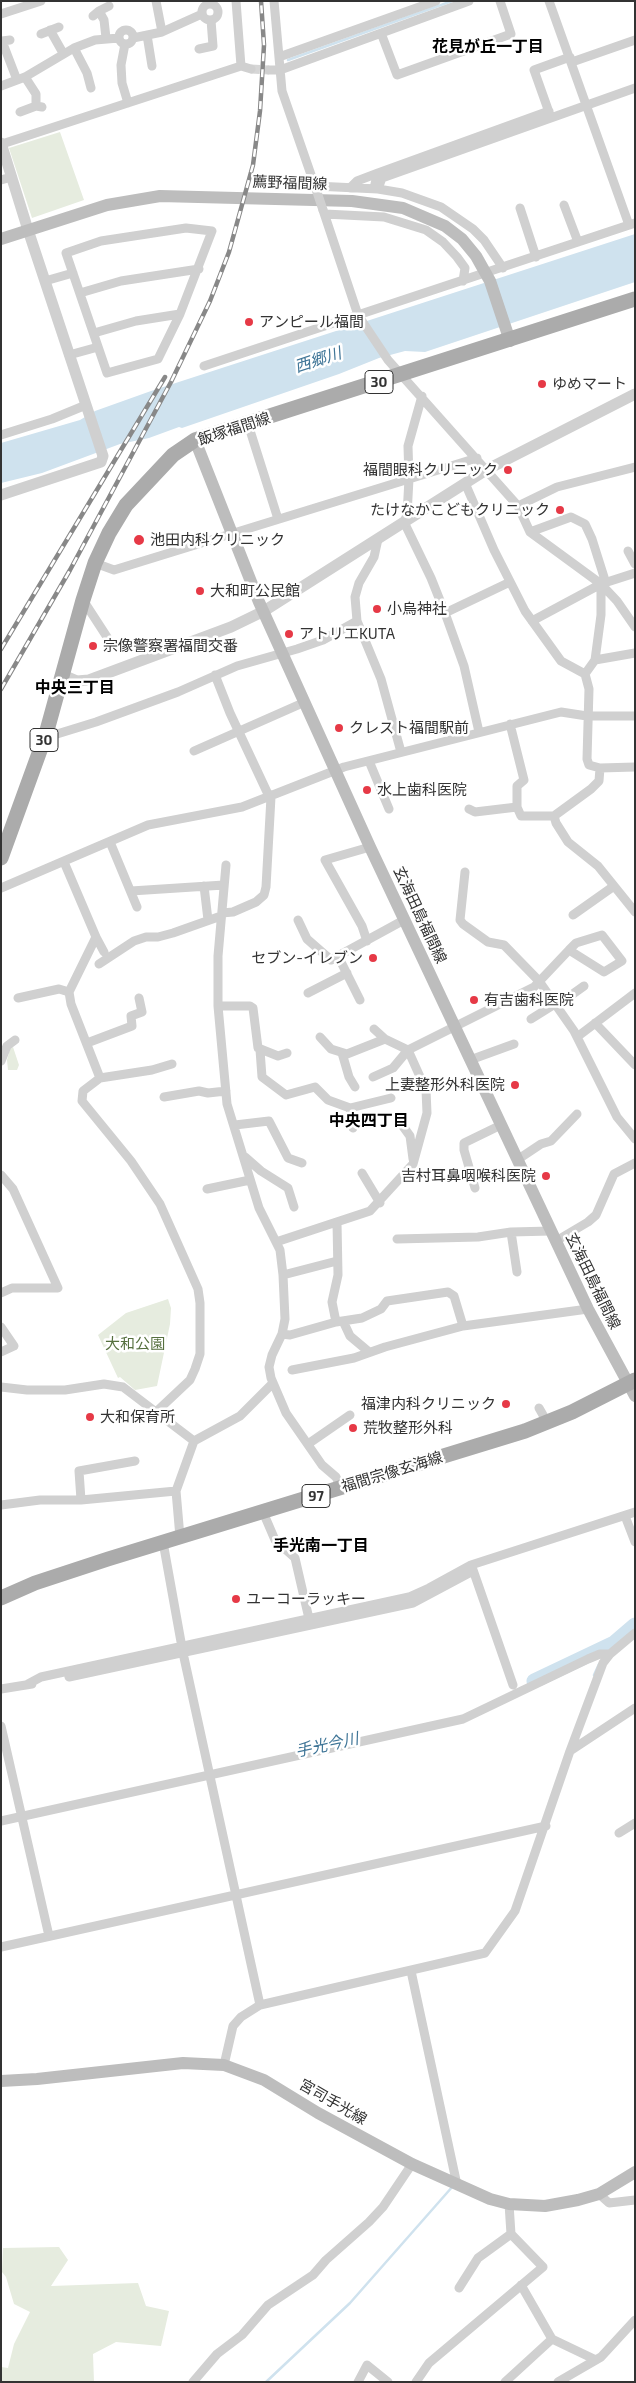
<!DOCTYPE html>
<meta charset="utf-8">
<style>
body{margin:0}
#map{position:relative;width:636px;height:2383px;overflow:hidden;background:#fff;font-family:"Exo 2",sans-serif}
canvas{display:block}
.frame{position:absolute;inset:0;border:2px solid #333;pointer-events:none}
</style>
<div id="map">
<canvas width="636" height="2383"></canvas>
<div class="frame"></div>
</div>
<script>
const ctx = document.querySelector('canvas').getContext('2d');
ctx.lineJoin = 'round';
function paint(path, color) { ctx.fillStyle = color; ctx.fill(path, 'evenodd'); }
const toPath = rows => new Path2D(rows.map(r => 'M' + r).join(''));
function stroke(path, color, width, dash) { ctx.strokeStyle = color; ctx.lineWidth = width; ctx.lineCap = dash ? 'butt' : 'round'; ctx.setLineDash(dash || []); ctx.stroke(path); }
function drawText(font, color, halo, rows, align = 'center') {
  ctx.font = font + ' "Exo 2","Noto Sans JP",sans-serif'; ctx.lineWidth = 5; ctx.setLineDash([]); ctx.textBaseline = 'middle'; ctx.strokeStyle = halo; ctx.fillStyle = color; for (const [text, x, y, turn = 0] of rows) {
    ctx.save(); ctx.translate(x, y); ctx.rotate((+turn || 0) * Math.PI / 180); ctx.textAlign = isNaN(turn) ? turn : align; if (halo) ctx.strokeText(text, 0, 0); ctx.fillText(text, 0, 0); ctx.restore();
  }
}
paint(toPath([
 [60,132,84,200,32,218,9,148],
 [13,1047,19,1065,17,1070,8,1070,7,1060,10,1049],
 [168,1299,171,1308,170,1324,157,1386,135,1390,120,1377,118,1378,98,1335,126,1313],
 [59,2247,68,2260,51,2286,138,2283,146,2306,169,2311,161,2346,116,2342,93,2354,94,2382,1,2382,1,2367,8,2368,14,2344,30,2312,14,2304,6,2277,2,2272,3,2248]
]), '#e6ecdf');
paint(toPath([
 [635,234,635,282,425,352,405,351,379,358,339,374,182,428,179,427,149,438,120,444,42,473,1,483,1,443,80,420,95,411,151,391]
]), '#cfe2ee');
stroke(toPath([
 [288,60,452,1],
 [612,1648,614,1643],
 [594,1675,599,1664],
 [266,2382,350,2303,453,2186]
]), '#cfe2ee', 2.5);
stroke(toPath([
 [534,1681,614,1643,635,1625]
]), '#cfe2ee', 15);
stroke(toPath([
 [251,69,269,70]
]), '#d6d6d6', 9, [9, 4.5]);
stroke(toPath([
 [156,1,162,32],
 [236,1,241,66],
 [274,1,282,91,317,192],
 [549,1,629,225],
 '202 12a8 8 0 1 1 16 0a8 8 0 1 1-16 0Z',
 [99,11,109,6],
 [1,14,41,1],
 [93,16,99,11,104,20,106,38],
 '119 37a7 7 0 1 1 14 0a7 7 0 1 1-14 0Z',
 [50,30,63,53],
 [381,33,397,75,511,34,500,1],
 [41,34,59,27],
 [147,35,152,66],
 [133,38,162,32,202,14],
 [10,40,2,41,17,80],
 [125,44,121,65,122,83,128,103],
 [74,48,87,73,91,88],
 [199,49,213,46,211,20],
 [279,57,436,1],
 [572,62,635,40],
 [269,70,280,70,469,1],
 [25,77,36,94,36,106],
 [1,86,25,77,74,48,95,40,119,38],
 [20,112,36,106,42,107],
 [550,115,534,70,570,57],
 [2,144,241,66,251,69],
 [1,180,12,177],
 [375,184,378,173,549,111],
 [315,186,378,189,402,193,441,207,473,229,484,240,503,268],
 [350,188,357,181,378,173],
 [378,189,382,178,635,88],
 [564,205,578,242],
 [520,208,536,257],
 [323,210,358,315,388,360,518,506,530,532,601,584,617,601,635,627],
 [325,214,384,217,426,230,443,242,457,257,465,268,463,281],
 [186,228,212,231,180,314,158,359,107,373,66,253,101,241,186,228],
 [45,281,73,273],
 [80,293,121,281,199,269],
 [94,333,136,321,180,314],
 [69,355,98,347],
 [204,366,635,223],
 [422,396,408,446,409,479,407,515,404,522,431,578,445,613,464,666,479,732],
 [248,424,278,519],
 [1,435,52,419,86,405],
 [465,483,494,550,525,611,561,661,585,674,589,689,587,759,589,765,600,768,635,767],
 [518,506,557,487,635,467],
 [530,532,571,517,585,524,592,539,604,577,601,584,601,615,595,660,585,674],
 [378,539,374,557,359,583,355,597,357,621,381,679,401,752],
 [628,551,635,564],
 [95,563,114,570,477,458],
 [83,600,107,637],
 [445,613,510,582],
 [532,621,601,584,635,573],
 [595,660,635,653],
 [215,675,230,713,267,792,271,797,266,887,264,895,256,902,233,912,222,913],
 [510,724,524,780,517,786,517,807,521,816,554,816,591,789,599,781,600,768],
 [46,734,57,734,96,722,178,692,237,666,297,649,323,640,357,621],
 [194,751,305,702],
 [369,761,389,809],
 [469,809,475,812,517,807],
 [554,816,556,823,568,842,598,866,635,912],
 [110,842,137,907],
 [64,862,96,937,69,992,71,1004,100,1078],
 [226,865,218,956,218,1006,227,1104,259,1208,280,1250,283,1275,285,1319,282,1334,272,1355,269,1367,271,1378,286,1413,322,1465,336,1477,341,1488],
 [465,872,460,920,463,924,488,942,504,945,539,981,574,1031,617,1117,635,1139],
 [204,886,208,920],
 [1,888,148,825,242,807,344,767,561,712,587,716,635,716],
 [131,891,224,885],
 [573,915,614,886],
 [298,920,307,939,331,960,338,956,360,1000],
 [96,937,104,952],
 [367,941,362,926,325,860,370,847],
 [338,956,404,920],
 [99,964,134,941,146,937,158,937,173,933,221,916],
 [308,993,347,973],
 [18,998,59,989,69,992],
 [218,1006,250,1006,253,1008,258,1048,278,1056,287,1053],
 [556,1006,584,986],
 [531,1019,555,1004],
 [595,1023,635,1065],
 [320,1037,331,1049,347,1054,385,1039],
 [577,1037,635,993],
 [87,1043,132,1026,131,1016,142,1012,139,998],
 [260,1050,262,1077,286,1095,315,1087,328,1100,350,1108,391,1098],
 [342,1053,349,1077,355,1087],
 [470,1060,514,1044],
 [1,1061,7,1046,15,1040],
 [373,1077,393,1068,408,1050,534,987,569,950,604,972,622,961,602,935,576,943,569,950],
 [164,1097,199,1091,208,1093,226,1091],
 [350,1108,353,1128],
 [235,1125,269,1121,288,1158,302,1163],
 [402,1125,410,1136,413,1159],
 [245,1157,261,1171,288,1188,294,1207],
 [517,1160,541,1144,551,1141,577,1114],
 [362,1173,380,1203],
 [1,1175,13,1189,58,1288,12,1288,1,1293],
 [475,1188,464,1150,464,1143,501,1125],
 [207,1189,250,1180],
 [511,1232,517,1272],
 [397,1239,478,1237,511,1232,551,1231],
 [556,1241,588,1222,596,1215,614,1174,635,1163],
 [276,1242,370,1211,413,1164,427,1113,426,1090,408,1050,385,1039,374,1029],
 [283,1275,337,1261],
 [343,1321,350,1336,369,1352],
 [336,1322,332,1302,338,1275,337,1222],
 [1,1327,14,1346,1,1352],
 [282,1334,290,1335,336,1322,362,1318,381,1309,387,1301,448,1292,454,1296,463,1326],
 [292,1370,354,1358,385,1347,463,1326,588,1309],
 [1,1387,27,1390,65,1390,104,1384,123,1387,194,1441],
 [539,1408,547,1422],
 [156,1412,190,1380,195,1369,200,1354,200,1303,198,1289,160,1204,131,1161,82,1101,83,1091,100,1078,152,1070,172,1064],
 [308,1444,350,1415],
 [81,1500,79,1471,135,1461],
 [1,1505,40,1500,81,1500,176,1491],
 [263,1512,275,1540,295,1558,310,1623],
 [625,1516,635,1542],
 [180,1537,176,1491,194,1441,240,1416,272,1384],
 [163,1542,183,1653,260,2005],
 [472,1567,513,1685],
 [69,1677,413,1603,473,1571],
 [28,1684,41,1677,409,1597,429,1588,471,1565,635,1512],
 [1,1689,32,1684],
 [1,1726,49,1936],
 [570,1751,635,1708],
 [1,1821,463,1719,588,1659,600,1654,610,1654],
 [619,1833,635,1823],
 [1,1947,546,1826],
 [411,1971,457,2185],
 [224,2065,233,2026,241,2017,260,2005,485,1953,515,1911,570,1751,603,1663,610,1654,635,1633],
 [599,2194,609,2203,635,2200],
 [459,2288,478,2258,511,2234],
 [552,2339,596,2360],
 [193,2382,217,2354,242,2335,268,2305,313,2275,326,2260,369,2222,383,2207,412,2164],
 [358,2382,367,2365,388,2382],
 [416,2382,429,2363,543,2267,511,2234,509,2204],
 [505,2382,552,2339,521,2285],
 [558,2382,601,2357,635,2320]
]), '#d0d0d0', 9);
stroke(toPath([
 [1,143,28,230,103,456,101,462,1,495],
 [63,675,77,681,89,680,231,627,264,611,486,470,635,394]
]), '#d0d0d0', 11);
stroke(toPath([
 [1,239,107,205,160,196,352,201,403,208,445,226,462,239,476,256,490,281,510,341],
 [195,440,259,602,370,847,588,1309,635,1396],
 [1,2081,37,2079,183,2063,224,2065,264,2080,318,2113,412,2164,490,2199,509,2204,545,2206,578,2200,599,2194,635,2172]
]), '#bdbdbd', 12);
stroke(toPath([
 [1,858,46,734,83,600,95,563,109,533,126,505,173,455,195,440,635,299],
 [1,1598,35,1583,108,1559,525,1431,572,1412,635,1380]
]), '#ababab', 15);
const rail = toPath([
 [1,649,165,377],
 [1,689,70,570,171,382,210,301,229,252,253,165,260,111,264,45,261,1]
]);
stroke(rail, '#888', 4.5);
stroke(rail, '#fff', 2.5, [8]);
stroke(toPath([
 [317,192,323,210]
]), '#d0d0d0', 9);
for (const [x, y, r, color] of [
 [249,322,5,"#e63946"],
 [542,384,5,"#e63946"],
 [508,470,5,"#e63946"],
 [560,510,5,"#e63946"],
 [139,540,6,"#e63946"],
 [200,591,5,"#e63946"],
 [377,609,5,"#e63946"],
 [289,634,5,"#e63946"],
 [93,646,5,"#e63946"],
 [339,728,5,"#e63946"],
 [367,790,5,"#e63946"],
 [373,958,5,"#e63946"],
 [474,1000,5,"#e63946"],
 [515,1085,5,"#e63946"],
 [546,1176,5,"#e63946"],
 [506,1404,5,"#e63946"],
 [90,1417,5,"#e63946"],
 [353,1428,5,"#e63946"],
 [236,1599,5,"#e63946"]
]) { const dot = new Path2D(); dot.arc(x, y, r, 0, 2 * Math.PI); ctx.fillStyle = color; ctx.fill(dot); stroke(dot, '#fff', 2); }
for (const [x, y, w] of [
 [379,382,28],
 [44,740,28],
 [316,1496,28]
]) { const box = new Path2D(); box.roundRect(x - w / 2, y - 11.5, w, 23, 4); ctx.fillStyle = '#fff'; ctx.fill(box); stroke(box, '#333', 1); }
drawText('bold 14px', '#333', null, [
 ["30",379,382],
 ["30",44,740],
 ["97",316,1496]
]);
drawText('15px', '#333', '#fff', [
 ["薦野福間線",290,183,2],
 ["飯塚福間線",234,429,-18],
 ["玄海田島福間線",420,915,65],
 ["玄海田島福間線",593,1281,64],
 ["福間宗像玄海線",392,1472,-17],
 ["宮司手光線",333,2102,30]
]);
drawText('15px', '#333', '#fff', [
 ["アンピール福間",259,322],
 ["ゆめマート",552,384],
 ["福間眼科クリニック",498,470,"right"],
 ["たけなかこどもクリニック",550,510,"right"],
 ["池田内科クリニック",150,540],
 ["大和町公民館",210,591],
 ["小烏神社",387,609],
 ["アトリエKUTA",299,634],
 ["宗像警察署福間交番",103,646],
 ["クレスト福間駅前",349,728],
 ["水上歯科医院",377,790],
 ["セブン-イレブン",363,958,"right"],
 ["有吉歯科医院",484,1000],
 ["上妻整形外科医院",505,1085,"right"],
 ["吉村耳鼻咽喉科医院",536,1176,"right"],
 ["福津内科クリニック",496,1404,"right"],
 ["大和保育所",100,1417],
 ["荒牧整形外科",363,1428],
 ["ユーコーラッキー",246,1599]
], 'left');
drawText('15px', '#56703f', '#fff', [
 ["大和公園",135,1344]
]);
drawText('bold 16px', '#000', '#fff', [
 ["花見が丘一丁目",488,47],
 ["中央三丁目",75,688],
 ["中央四丁目",369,1121],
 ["手光南一丁目",321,1546]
]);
drawText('italic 16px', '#3f7597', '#fff', [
 ["西郷川",318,360,-18],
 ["手光今川",327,1745,-12]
]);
</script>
